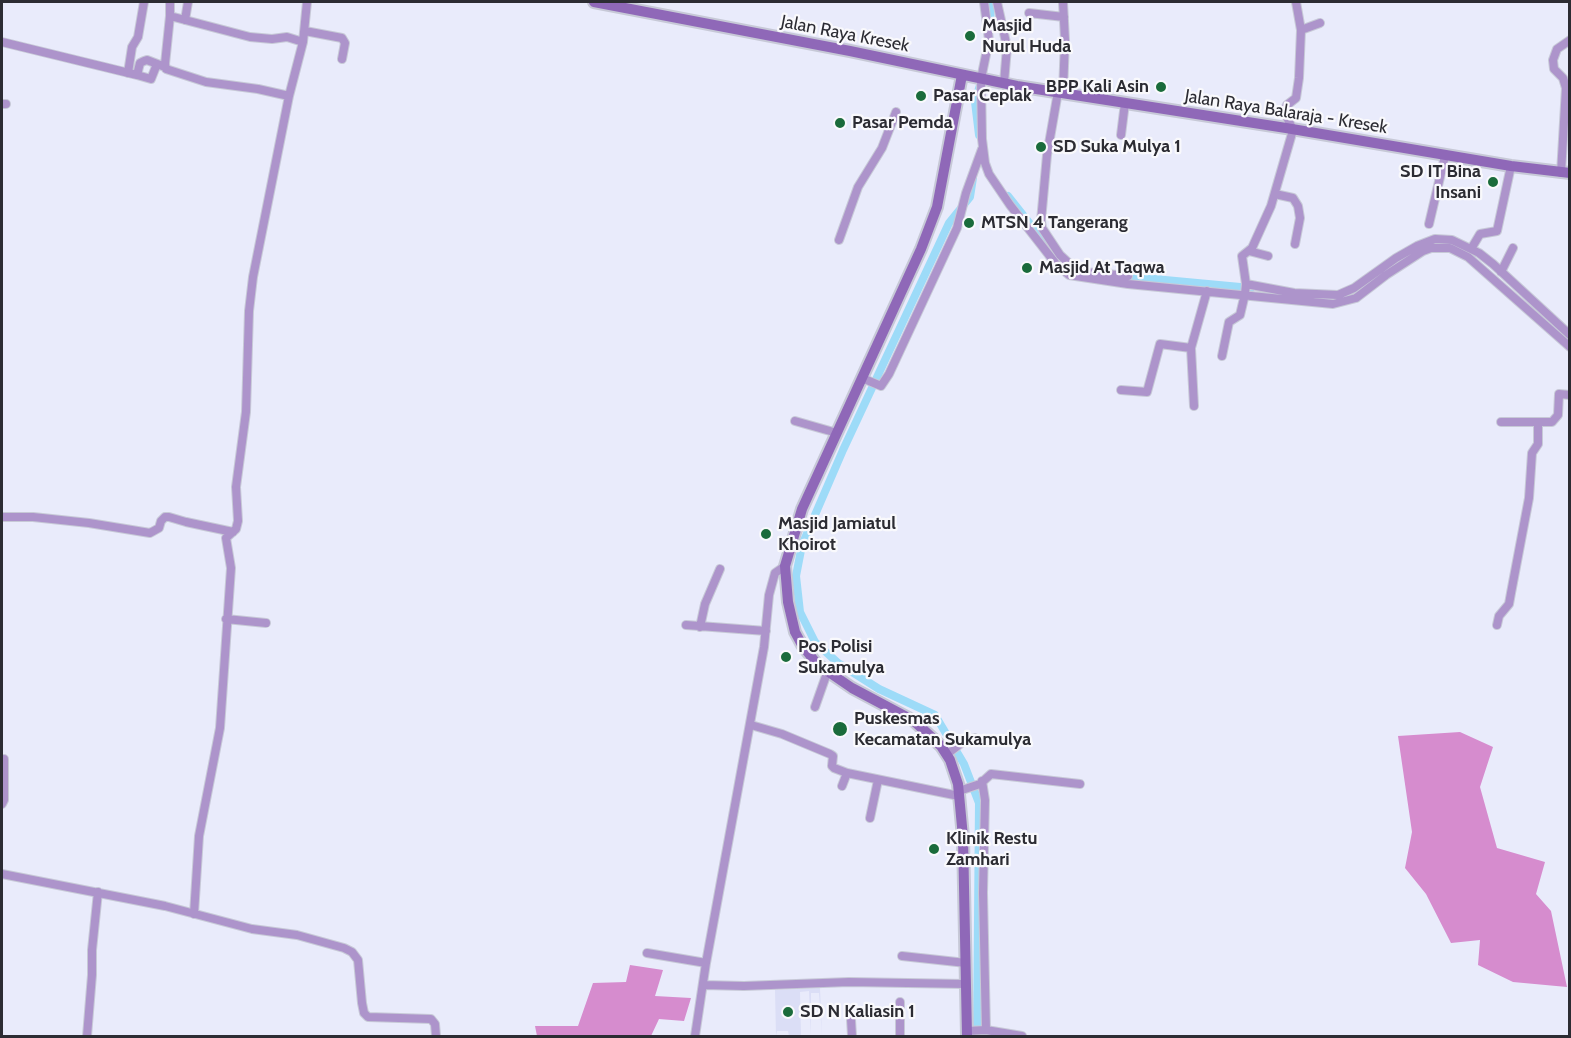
<!DOCTYPE html>
<style>
body{margin:0}
#map{position:relative;width:1571px;height:1038px;overflow:hidden;background:#e9ebfb;font-family:Cabin,sans-serif}
canvas{display:block}
.frame{position:absolute;inset:0;border:3px solid #2c2c33;pointer-events:none}
</style>
<div id="map">
<canvas width="1571" height="1038"></canvas>
<div class="frame"></div>
</div>
<script>
const ctx = document.querySelector('canvas').getContext('2d');
ctx.lineJoin = 'round';
function paint(path, color) { ctx.fillStyle = color; ctx.fill(path, 'evenodd'); }
const toPath = rows => new Path2D(rows.map(r => 'M' + r).join(''));
function stroke(path, color, width, dash) { ctx.strokeStyle = color; ctx.lineWidth = width; ctx.lineCap = dash ? 'butt' : 'round'; ctx.setLineDash(dash || []); ctx.stroke(path); }
function drawText(font, color, halo, rows, align = 'center') {
  ctx.font = font + ' Cabin,sans-serif'; ctx.lineWidth = 4.5; ctx.setLineDash([]); ctx.textBaseline = 'middle'; ctx.strokeStyle = halo; ctx.fillStyle = color; for (const [text, x, y, turn = 0] of rows) {
    ctx.save(); ctx.translate(x, y); ctx.rotate((+turn || 0) * Math.PI / 180); ctx.textAlign = isNaN(turn) ? turn : align; if (halo) ctx.strokeText(text, 0, 0); ctx.fillText(text, 0, 0); ctx.restore();
  }
}
paint(toPath([
 [820,988,822,1036,819,993,811,993,811,1036,809,991,800,992,801,1036,789,1036,788,1031,777,1031,776,1036,775,990]
]), '#dbdef6');
paint(toPath([
 [1460,732,1493,747,1480,787,1497,848,1545,862,1536,894,1551,911,1567,987,1513,982,1478,965,1480,940,1451,943,1426,894,1405,868,1412,832,1398,736],
 [630,965,663,970,655,996,691,998,684,1021,659,1019,651,1036,537,1036,535,1026,578,1026,593,983,626,982]
]), '#d68cce');
stroke(toPath([
 [990,2,991,29],
 [979,135,975,102,980,85],
 [973,178,970,197,949,223,843,450,802,545,796,576,800,612,815,642,838,663,879,689,935,715,964,764,979,803,977,1036],
 [1008,196,1050,249,1067,267,1078,272],
 [1122,276,1251,288]
]), '#9ddbf8', 8);
const street = toPath([
 [170,2,170,16,250,37,272,39,287,37,303,42],
 [984,2,989,40,981,79,982,139,985,163,989,174,1010,205,1056,264,1069,275,1128,284,1333,304,1356,298,1386,275,1423,251,1431,248,1450,248,1468,257,1570,347],
 [997,2,1007,47,1004,83],
 [1029,13,1064,17],
 [170,16,165,64,166,69,206,82,258,89,289,96],
 [185,20,188,2],
 [1301,30,1320,23],
 [305,31,342,38,345,43,342,59],
 [2,42,137,75,140,63,144,61,147,60,165,67],
 [128,73,132,47,138,37,144,2],
 [137,75,151,79,157,64],
 [1058,92,1047,155,1041,221,1042,228,1060,255,1073,267,1084,272,1128,276],
 [1063,92,1065,40,1063,2],
 [2,104,6,104],
 [1121,135,1125,103],
 [1561,173,1566,88,1563,78,1554,69,1553,60,1557,49,1570,40],
 [1275,194,1293,198,1298,206,1300,218,1295,244],
 [1429,224,1445,156],
 [839,240,858,187,882,148,896,112],
 [1471,249,1480,234,1497,231,1511,166],
 [1249,251,1268,256],
 [1501,272,1513,248],
 [1246,284,1294,293,1338,295,1354,288,1396,258,1417,246,1435,239,1452,240,1479,253,1493,264,1570,335],
 [1191,348,1194,406],
 [1222,356,1229,322,1240,315,1245,294,1246,284,1242,256,1252,248,1271,206,1293,130,1284,111,1287,105,1296,98,1299,78,1301,30,1296,2],
 [862,378,881,386,889,374,957,228,966,193,982,149],
 [1121,390,1147,392,1160,344,1191,348,1207,291],
 [795,421,837,433],
 [1501,422,1552,422,1558,415,1559,394,1570,395],
 [2,517,33,517,89,523,150,533,159,528,161,521,165,517,169,517,186,522,233,532],
 [226,619,266,623],
 [686,625,766,631],
 [1497,625,1499,616,1509,604,1511,593,1529,498,1532,453,1538,444,1538,423],
 [700,627,705,604,720,569],
 [815,707,827,673],
 [751,725,782,734,830,754,833,756,832,766,834,768,847,773,959,796],
 [947,754,964,741,975,738],
 [982,781,985,800,983,893,986,1030],
 [842,786,847,773],
 [959,791,980,784,991,774,1080,784],
 [2,804,4,800,4,759],
 [870,818,878,780],
 [2,874,165,906,252,929,297,935,344,948,352,952,358,960,362,1003,364,1013,368,1017,431,1019,435,1024,436,1036],
 [194,914,199,836,220,728,231,568,226,538,236,529,238,521,236,487,246,412,249,311,253,277,289,96,303,42,307,2],
 [647,953,706,963],
 [902,956,966,963],
 [703,985,744,986,849,982,966,984],
 [851,1019,852,1036],
 [967,1031,986,1030,1022,1036],
 [87,1036,92,975,92,950,98,892],
 [695,1036,706,963,764,647,769,595,775,573,785,566],
 [900,1036,900,1002]
]);
const secondary = toPath([
 [594,2,850,51,1017,86,1286,128,1511,166,1570,173],
 [962,75,937,207,921,249,802,509,785,566,788,602,795,632,802,645,817,664,852,688,914,721,941,746,950,760,958,784,963,837,967,1036]
]);
stroke(street, '#c7c9d7', 10);
stroke(secondary, '#c7c9d7', 14);
stroke(street, '#ad94cb', 8);
stroke(secondary, '#8f68b8', 10);
for (const [x, y, r, color] of [
 [970,36,6,"#1a6b3b"],
 [1161,87,6,"#1a6b3b"],
 [921,96,6,"#1a6b3b"],
 [840,123,6,"#1a6b3b"],
 [1041,147,6,"#1a6b3b"],
 [1493,182,6,"#1a6b3b"],
 [969,223,6,"#1a6b3b"],
 [1027,268,6,"#1a6b3b"],
 [766,534,6,"#1a6b3b"],
 [786,657,6,"#1a6b3b"],
 [840,729,8,"#1a6b3b"],
 [934,849,6,"#1a6b3b"],
 [788,1012,6,"#1a6b3b"]
]) { const dot = new Path2D(); dot.arc(x, y, r, 0, 2 * Math.PI); ctx.fillStyle = color; ctx.fill(dot); stroke(dot, '#f9f9fc', 2); }
drawText('bold 18px', '#2c2c33', '#f9f9fc', [
 ["Masjid",982,26],
 ["Nurul Huda",982,47],
 ["BPP Kali Asin",1149,87,"right"],
 ["Pasar Ceplak",933,96],
 ["Pasar Pemda",852,123],
 ["SD Suka Mulya 1",1053,147],
 ["SD IT Bina",1481,172,"right"],
 ["Insani",1481,193,"right"],
 ["MTSN 4 Tangerang",981,223],
 ["Masjid At Taqwa",1039,268],
 ["Masjid Jamiatul",778,524],
 ["Khoirot",778,545],
 ["Pos Polisi",798,647],
 ["Sukamulya",798,668],
 ["Puskesmas",854,719],
 ["Kecamatan Sukamulya",854,740],
 ["Klinik Restu",946,839],
 ["Zamhari",946,860],
 ["SD N Kaliasin 1",800,1012]
], 'left');
drawText('18px', '#2c2c33', '#f9f9fc', [
 ["Jalan Raya Kresek",845,34,11],
 ["Jalan Raya Balaraja - Kresek",1286,112,9]
]);
</script>
